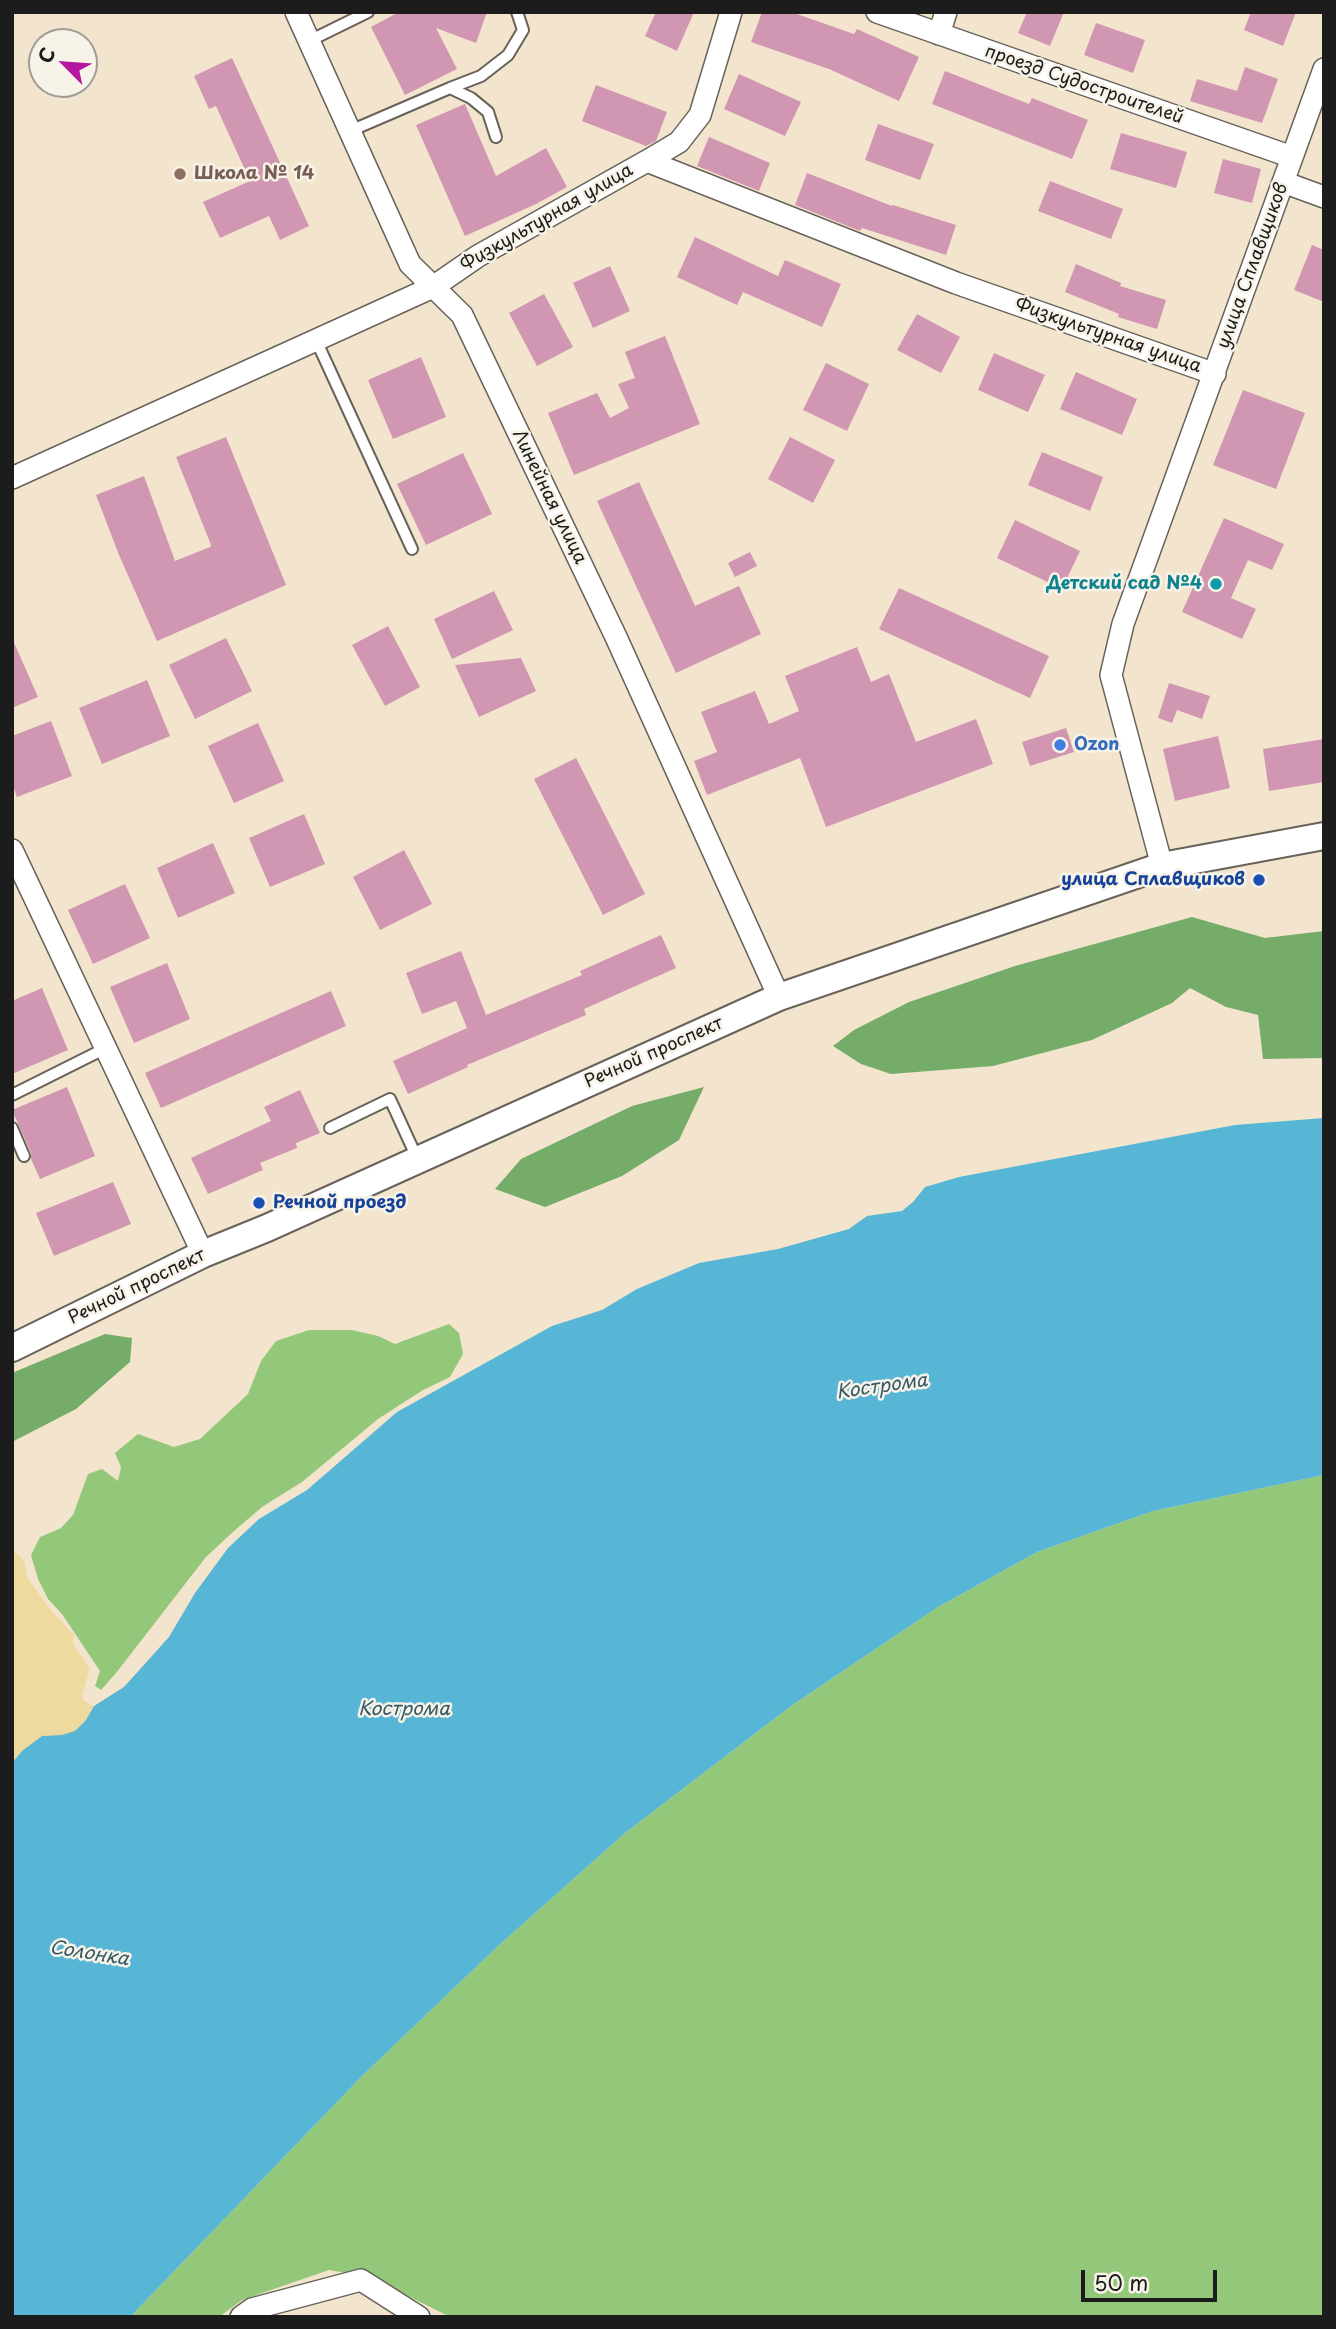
<!DOCTYPE html>
<meta charset="utf-8">
<style>
body{margin:0}
#map{position:relative;width:1336px;height:2329px;overflow:hidden;background:#f3e5cd;font-family:"Playpen Sans",sans-serif}
canvas{display:block}
.frame{position:absolute;inset:0;border:14px solid #1c1c1c;pointer-events:none}
.north{position:absolute;left:28px;top:28px;width:70px;height:70px;box-sizing:border-box;background:#f7f3e8;border:2px solid #9f9d96;border-radius:50%;rotate:295deg;font-size:19px;font-weight:700;line-height:28px;text-align:center;color:#1c1c1c}
.north::after{content:'';display:block;margin:auto;width:24px;height:32px;background:#b5179e;clip-path:polygon(50% 0,100% 100%,50% 72%,0 100%)}
.scale{position:absolute;left:1081px;top:2270px;width:136px;height:32px;box-sizing:border-box;border:4px solid #1c1c1c;border-top:0;padding-left:9px;font-size:21px;line-height:24px;white-space:nowrap;color:#1c1c1c;-webkit-text-stroke:5px #f7f3e8;paint-order:stroke}
</style>
<div id="map">
<canvas width="1336" height="2329"></canvas>
<div class="frame"></div>
<div class="north">С</div>
<div class="scale">50 m</div>
</div>
<script>
const ctx = document.querySelector('canvas').getContext('2d');
ctx.lineJoin = 'round';
function paint(path, color) { ctx.fillStyle = color; ctx.fill(path, 'evenodd'); }
const toPath = rows => new Path2D(rows.map(r => 'M' + r).join(''));
function stroke(path, color, width, dash) { ctx.strokeStyle = color; ctx.lineWidth = width; ctx.lineCap = dash ? 'butt' : 'round'; ctx.setLineDash(dash || []); ctx.stroke(path); }
function drawText(font, color, halo, rows, align = 'center') {
  ctx.font = font + ' "Playpen Sans",sans-serif'; ctx.lineWidth = 5; ctx.setLineDash([]); ctx.textBaseline = 'middle'; ctx.strokeStyle = halo; ctx.fillStyle = color; for (const [text, x, y, turn = 0] of rows) {
    ctx.save(); ctx.translate(x, y); ctx.rotate((+turn || 0) * Math.PI / 180); ctx.textAlign = isNaN(turn) ? turn : align; if (halo) ctx.strokeText(text, 0, 0); ctx.fillText(text, 0, 0); ctx.restore();
  }
}
paint(toPath([
 [449,1324,459,1333,463,1354,450,1377,423,1390,378,1419,302,1482,262,1507,234,1531,206,1557,116,1673,101,1690,95,1686,100,1671,62,1614,48,1599,38,1579,31,1555,40,1537,61,1528,73,1515,88,1474,102,1469,118,1481,121,1467,115,1453,138,1434,174,1447,200,1439,248,1394,261,1361,276,1341,309,1330,352,1330,378,1336,395,1344],
 [1324,1475,1324,2317,450,2317,370,2277,329,2270,242,2300,219,2317,130,2317,363,2075,497,1947,625,1833,791,1706,938,1607,1037,1552,1153,1511]
]), '#93c87a');
paint(toPath([
 [1192,917,1265,938,1324,931,1324,1058,1263,1059,1258,1015,1226,1007,1190,988,1172,1003,1092,1040,993,1066,891,1074,861,1064,833,1046,854,1030,909,1002,1015,966],
 [704,1087,679,1140,622,1176,545,1207,495,1189,521,1159,632,1106],
 [105,1334,132,1338,130,1362,76,1409,12,1442,12,1373]
]), '#76ac6a');
paint(toPath([
 [12,1550,24,1560,27,1577,49,1608,74,1635,73,1643,90,1669,82,1695,84,1701,94,1706,86,1720,75,1732,62,1735,42,1736,22,1751,12,1763]
]), '#eeda9e');
paint(toPath([
 [1324,1118,1324,1475,1153,1511,1037,1552,938,1607,791,1706,625,1833,497,1947,363,2075,130,2317,12,2317,12,1763,22,1751,42,1736,62,1735,75,1731,86,1720,94,1706,124,1687,169,1637,195,1593,228,1548,259,1519,307,1490,397,1412,552,1326,602,1310,637,1289,699,1263,778,1249,849,1229,867,1216,902,1211,913,1202,925,1187,959,1177,1235,1125]
]), '#57b5d5');
paint(toPath([
 [399,12,487,12,476,43,436,28,457,69,405,95,371,27],
 [656,12,694,12,677,51,645,36],
 [762,12,791,12,854,34,857,29,919,57,899,101,829,69,751,42],
 [1027,12,1064,12,1050,46,1018,33],
 [1251,12,1296,12,1283,46,1244,30],
 [1096,23,1145,40,1133,73,1084,55],
 [232,58,309,226,280,240,269,216,220,238,203,202,250,181,216,106,209,109,194,76],
 [1245,67,1278,79,1262,123,1190,101,1197,79,1237,91],
 [945,71,1029,104,1032,98,1088,120,1072,159,932,104],
 [739,74,801,102,785,136,724,109],
 [596,85,667,112,656,141,646,146,582,121],
 [465,104,496,176,546,148,567,187,536,204,465,236,416,125],
 [878,124,934,144,920,180,865,160],
 [1121,133,1187,152,1176,188,1110,169],
 [709,137,770,163,759,191,697,166],
 [1223,159,1261,169,1252,203,1214,193],
 [807,173,892,206,893,205,956,225,946,255,862,228,860,231,795,205],
 [1050,181,1123,209,1111,239,1038,211],
 [695,237,778,276,785,260,841,284,822,327,743,292,737,305,677,277],
 [1312,245,1324,250,1324,302,1294,290],
 [1076,264,1121,283,1120,286,1166,300,1157,329,1118,317,1119,314,1065,292],
 [610,266,630,311,593,328,573,283],
 [544,294,573,347,537,366,509,313],
 [917,314,960,337,941,373,897,350],
 [665,336,700,424,574,475,548,413,597,393,610,418,629,408,618,384,635,378,625,352],
 [994,353,1045,375,1028,412,978,390],
 [421,357,446,417,393,439,368,380],
 [826,363,869,384,847,431,803,410],
 [1076,372,1137,399,1122,435,1060,409],
 [1243,390,1305,413,1276,489,1213,465],
 [226,437,286,585,157,641,119,555,96,495,144,476,175,561,210,547,211,545,176,457],
 [790,437,835,460,813,503,768,479],
 [1042,452,1103,477,1090,511,1028,485],
 [463,453,492,514,426,545,397,484],
 [639,482,695,606,739,586,761,634,676,673,597,501],
 [1224,518,1284,544,1272,570,1248,560,1231,598,1256,609,1242,639,1182,612],
 [1015,520,1080,551,1062,589,997,558],
 [750,552,757,566,735,577,728,563],
 [899,588,1049,656,1030,698,879,629],
 [494,591,513,630,452,659,434,619],
 [388,626,420,687,385,706,352,645],
 [12,638,38,697,12,708],
 [226,638,252,691,195,719,169,665],
 [857,647,871,682,889,674,916,742,976,719,993,764,826,827,800,758,707,795,694,761,717,752,701,712,755,691,769,724,799,711,785,676],
 [521,658,536,691,479,717,455,665],
 [147,680,170,736,102,764,79,708],
 [1169,683,1210,696,1202,719,1177,710,1172,723,1158,718],
 [51,721,72,776,17,797,12,783,12,736],
 [258,723,284,781,234,803,208,746],
 [1066,728,1074,752,1030,766,1022,742],
 [1218,736,1230,788,1175,801,1163,749],
 [1324,739,1324,782,1269,791,1263,749],
 [576,758,645,894,603,915,534,779],
 [304,814,325,864,270,887,249,838],
 [213,843,235,893,178,918,157,868],
 [404,850,432,904,380,930,353,877],
 [125,884,150,938,93,964,68,910],
 [661,935,676,968,584,1009,586,1015,467,1065,468,1067,408,1094,393,1061,467,1028,456,1001,422,1014,406,973,461,951,486,1015,582,975,580,971],
 [167,963,190,1019,134,1043,110,987],
 [42,988,68,1050,12,1074,12,1001],
 [331,991,346,1026,161,1108,145,1073],
 [67,1087,95,1156,40,1179,31,1159,31,1153,12,1110],
 [300,1090,320,1133,296,1143,297,1148,260,1163,263,1170,208,1194,191,1158,271,1121,264,1107],
 [113,1182,131,1224,54,1256,36,1213]
]), '#d196b1');
const service = toPath([
 [309,41,368,12],
 [450,88,481,76,508,55,523,30,517,12],
 [350,131,450,88,471,98,488,112,496,137],
 [316,340,412,549],
 [12,1095,106,1048],
 [12,1128,24,1156],
 [330,1128,390,1099,417,1158]
]);
const minor = toPath([
 [296,12,410,264,462,315,616,637,779,997],
 [877,12,1292,157],
 [939,34,946,12],
 [647,161,679,142,700,115,731,12],
 [1283,182,1324,197],
 [12,478,433,287,478,256,647,161,956,283,1215,374],
 [12,850,203,1254],
 [1162,866,1111,675,1123,624,1324,69],
 [241,2317,252,2309,361,2280,419,2317]
]);
const tertiary = toPath([
 [12,1348,203,1254,267,1228,779,997,1162,866,1324,836]
]);
stroke(service, '#67625a', 14);
stroke(minor, '#67625a', 24);
stroke(tertiary, '#67625a', 30);
stroke(service, '#fff', 10);
stroke(minor, '#fff', 21);
stroke(tertiary, '#fff', 26);
for (const [x, y, r, color] of [
 [180,174,7,"#8d6e63"],
 [1216,584,7,"#0f9aa8"],
 [1060,745,7,"#3f7fe0"],
 [1259,880,7,"#1a4fb4"],
 [259,1203,7,"#1a4fb4"]
]) { const dot = new Path2D(); dot.arc(x, y, r, 0, 2 * Math.PI); ctx.fillStyle = color; ctx.fill(dot); stroke(dot, '#f7f3e8', 2.5); }
drawText('18px', '#1c1c1c', '#f7f3e8', [
 ["проезд Судостроителей",1084,85,19],
 ["Физкультурная улица",547,218,-30],
 ["улица Сплавщиков",1253,266,-70],
 ["Физкультурная улица",1108,336,19],
 ["Линейная улица",549,497,64],
 ["Речной проспект",654,1053,-24],
 ["Речной проспект",137,1287,-26]
]);
drawText('bold 18px', '#785e54', '#f7f3e8', [
 ["Школа № 14",194,174]
], 'left');
drawText('bold 18px', '#0d838f', '#f7f3e8', [
 ["Детский сад №4",1202,584]
], 'right');
drawText('bold 18px', '#366cbe', '#f7f3e8', [
 ["Ozon",1074,745]
], 'left');
drawText('bold 18px', '#164399', '#f7f3e8', [
 ["улица Сплавщиков",1245,880],
 ["Речной проезд",273,1203,"left"]
], 'right');
drawText('italic 19px', '#345966', '#f7f3e8', [
 ["Кострома",882,1387,-8],
 ["Кострома",404,1710],
 ["Солонка",89,1954,9]
]);
</script>
